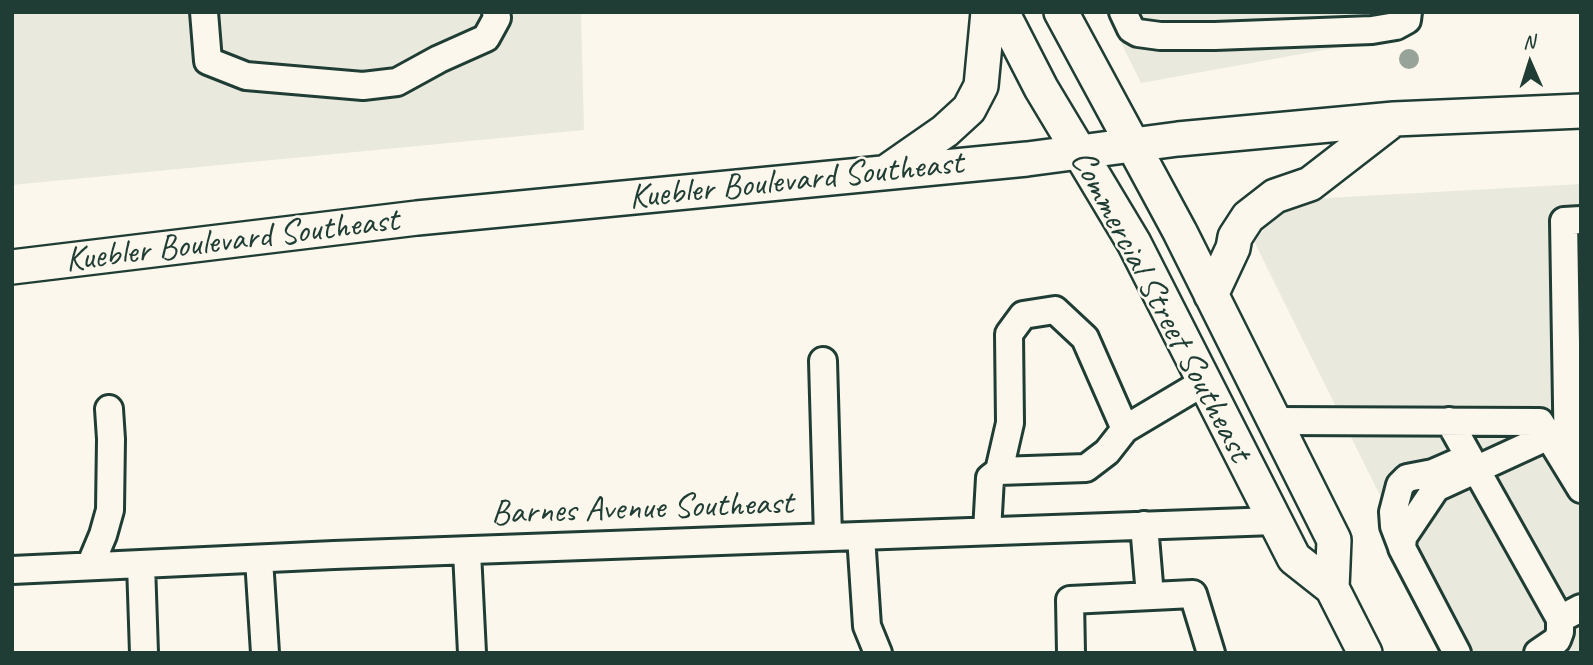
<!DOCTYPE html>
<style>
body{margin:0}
#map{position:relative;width:1593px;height:665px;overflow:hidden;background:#fbf7ec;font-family:Caveat,sans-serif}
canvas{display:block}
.frame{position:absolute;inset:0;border:14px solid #1f3d34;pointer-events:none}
.north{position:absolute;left:1495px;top:28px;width:70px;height:70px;-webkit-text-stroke:5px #fbf7ec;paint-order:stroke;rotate:357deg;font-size:19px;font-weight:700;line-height:28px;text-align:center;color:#1f3d34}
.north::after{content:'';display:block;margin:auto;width:24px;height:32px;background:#1f3d34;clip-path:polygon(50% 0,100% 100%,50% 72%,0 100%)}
</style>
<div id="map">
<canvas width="1593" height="665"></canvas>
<div class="frame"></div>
<div class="north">N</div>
</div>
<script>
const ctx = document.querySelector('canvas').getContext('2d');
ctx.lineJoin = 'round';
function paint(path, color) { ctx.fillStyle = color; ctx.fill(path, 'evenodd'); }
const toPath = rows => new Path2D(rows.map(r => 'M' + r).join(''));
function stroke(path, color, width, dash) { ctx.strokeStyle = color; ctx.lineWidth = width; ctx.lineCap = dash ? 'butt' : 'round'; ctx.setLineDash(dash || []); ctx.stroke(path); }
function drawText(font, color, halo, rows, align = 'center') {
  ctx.font = font + ' Caveat,sans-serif'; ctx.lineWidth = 5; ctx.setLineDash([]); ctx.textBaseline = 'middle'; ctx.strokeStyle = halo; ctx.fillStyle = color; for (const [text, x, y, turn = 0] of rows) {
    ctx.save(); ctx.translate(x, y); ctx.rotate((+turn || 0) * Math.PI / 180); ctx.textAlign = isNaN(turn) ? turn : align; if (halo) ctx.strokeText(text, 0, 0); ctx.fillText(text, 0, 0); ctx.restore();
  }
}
paint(toPath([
 [12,12,581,12,584,130,12,185],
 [1106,12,1394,12,1395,37,1141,83],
 [1581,184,1581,653,1458,653,1235,203]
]), '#eae9de');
const minor = toPath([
 [204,12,208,61,246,76,363,86,397,82,439,59,486,38,497,18,496,12],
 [1123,12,1131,29,1138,33,1160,36,1215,36,1372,30,1396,26,1407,20,1408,12],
 [823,361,828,537],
 [1274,421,1540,422,1581,489],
 [1449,421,1560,619,1581,608],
 [1568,465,1564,221,1581,220],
 [999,471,1010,423,1009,334,1023,315,1055,310,1085,338,1125,429],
 [1144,525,1150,596],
 [987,531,990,478,999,471,1086,468,1107,452,1125,429,1204,382],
 [861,536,867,626,878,653],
 [1402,547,1394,526,1393,512,1400,485,1407,478,1433,473,1456,463],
 [467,552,472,653],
 [259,559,265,653],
 [141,564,144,653],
 [90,566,103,535,110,510,111,439,109,409],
 [12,570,334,555,1274,521],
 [1071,653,1070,600,1193,594,1211,653],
 [1457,653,1402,548,1403,537,1436,488,1549,436],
 [1538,653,1557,640,1560,632,1560,619]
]);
const major = toPath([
 [1002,12,1041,88,1134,243,1294,558,1332,588,1365,653],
 [1061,12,1180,232,1334,540,1332,588],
 [889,170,945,131,969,109,981,86,988,12],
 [12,267,417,218,1027,159,1178,139,1394,119,1581,111],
 [1211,295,1233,248,1235,237,1248,217,1275,196,1310,184,1394,119]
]);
stroke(minor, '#1f3d34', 32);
stroke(major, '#1f3d34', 38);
stroke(minor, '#fbf7ec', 26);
stroke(major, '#fbf7ec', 33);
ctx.fillStyle = '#97a298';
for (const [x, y] of [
 [1409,59]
]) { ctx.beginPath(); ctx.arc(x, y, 10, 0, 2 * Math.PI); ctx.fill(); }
drawText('35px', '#1f3d34', '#fbf7ec', [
 ["Kuebler Boulevard Southeast",796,181,-6],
 ["Kuebler Boulevard Southeast",232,241,-7],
 ["Commercial Street Southeast",1160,306,62],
 ["Barnes Avenue Southeast",642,509,-2]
]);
</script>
